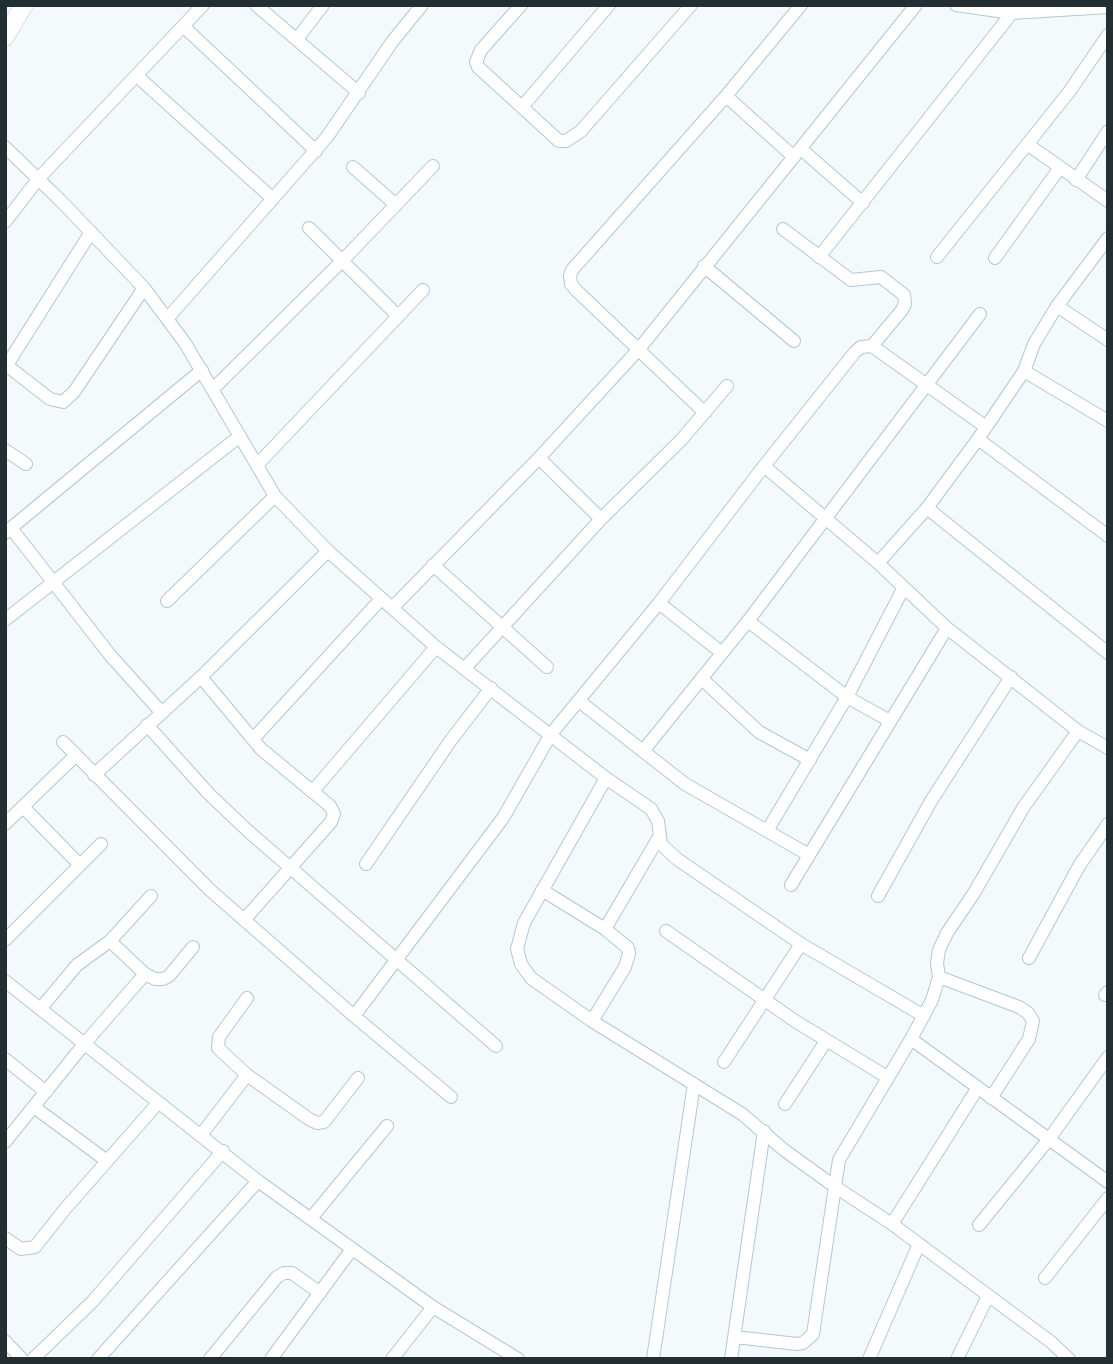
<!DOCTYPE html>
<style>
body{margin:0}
#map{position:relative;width:1113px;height:1364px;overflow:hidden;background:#f4f9fc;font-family:Barlow,sans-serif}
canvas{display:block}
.frame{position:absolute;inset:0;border:7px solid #232e33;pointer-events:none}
</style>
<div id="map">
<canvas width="1113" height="1364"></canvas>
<div class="frame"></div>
</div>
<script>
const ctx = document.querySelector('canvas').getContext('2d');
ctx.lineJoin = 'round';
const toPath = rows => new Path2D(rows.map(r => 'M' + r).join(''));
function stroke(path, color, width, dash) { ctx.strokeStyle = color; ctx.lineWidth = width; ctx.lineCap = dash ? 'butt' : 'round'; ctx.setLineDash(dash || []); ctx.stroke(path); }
const street = toPath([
 [256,5,359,93],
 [521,5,481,50,476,62,478,67,559,141,566,141,581,131,691,5],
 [956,5,1012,13,1108,7],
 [183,26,316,151],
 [297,39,323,5],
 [137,76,273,199],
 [726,96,794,157],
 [522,107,609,5],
 [1027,144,1108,201],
 [5,147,61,201,144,288,185,343,275,496,328,551,436,647,606,778,651,809,658,821,661,844,677,859,801,944,924,1016],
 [801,149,863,203],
 [353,167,396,205],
 [1076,180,1108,131],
 [5,222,39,178,203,5],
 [309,228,398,316],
 [783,229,851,280,881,277,904,295,905,304,902,310,872,346],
 [819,257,1012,13],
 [937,257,1069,92,1108,35],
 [995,258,1059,169],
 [704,266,794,341],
 [1057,306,1108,340],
 [167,319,327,137,392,42,422,5],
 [5,364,50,399,63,402,74,392,144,288],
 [5,368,91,232],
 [1024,371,1108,421],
 [213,389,343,260,433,166],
 [705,413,577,291,571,284,570,276,572,270,726,96,801,5],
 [978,439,1108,536],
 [5,450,26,464],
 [539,458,601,519],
 [257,465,423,290],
 [764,466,878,563,947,628,1078,731,1108,748],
 [927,508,1108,653],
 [11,528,110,655,162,713],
 [5,533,202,370],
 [878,563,927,508,978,439,1024,371,1034,344,1057,306,1108,238],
 [433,565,547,667],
 [167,601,275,496],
 [659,603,722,653],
 [392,608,539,458,639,349,916,5],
 [5,620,240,436],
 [748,621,847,697,890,721],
 [465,668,601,519,682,439,727,386],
 [201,677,261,749,330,806,334,814,331,822,244,920],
 [702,679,759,732,810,760],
 [579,701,685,784,809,855],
 [147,725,209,794,248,831,496,1046],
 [253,739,381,599],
 [63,742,210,890,354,1016,451,1097],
 [643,751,748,621,980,314],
 [94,775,201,677,328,551],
 [606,778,524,923,517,949,521,964,531,978,592,1021,742,1114,784,1150,834,1186,892,1224,1051,1342,1069,1359],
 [313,791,436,647],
 [23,807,80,865],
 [5,824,76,755],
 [767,831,847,697,903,589],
 [366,864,451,740,491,688],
 [791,885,947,628],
 [542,890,605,929,628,948,629,954,625,967,592,1021],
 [878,896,931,801,1011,677],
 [605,929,659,837],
 [666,931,795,1021,887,1077],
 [5,940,101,844],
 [110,941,145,974,155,979,163,979,169,976,193,947],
 [1029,958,1079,866,1108,824],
 [939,977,937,963,939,950,947,933,974,893,1023,808,1078,731],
 [5,981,258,1181,433,1307,518,1359],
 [1105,995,1108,992],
 [247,998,219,1037,218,1048,247,1075,309,1119,317,1123,324,1122,358,1078],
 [41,1008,77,965,110,941,151,896],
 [354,1016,503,818,551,734,659,603,764,466,855,352,861,347,872,346,986,427],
 [911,1039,1108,1182],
 [5,1059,46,1092],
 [724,1062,801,944],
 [785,1104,826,1041],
 [34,1107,107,1161],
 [201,1135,247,1075],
 [5,1142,85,1043,145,974],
 [312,1217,387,1126],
 [892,1224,977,1089],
 [979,1225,1049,1139,1108,1057],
 [5,1238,21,1249,35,1247,65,1209,158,1103],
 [1045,1278,1108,1198],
 [735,1337,797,1344,803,1343,813,1334,839,1160,911,1039,932,1000,939,977,1019,1007,1028,1013,1033,1021,1029,1039,991,1098],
 [5,1341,22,1359],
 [33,1359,93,1301,223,1151],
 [98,1359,258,1181],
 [210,1359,277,1277,284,1273,292,1273,320,1293],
 [271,1359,352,1249],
 [392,1359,433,1307],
 [653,1359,694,1084],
 [731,1359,764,1131],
 [869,1359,919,1244],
 [957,1359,988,1296]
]);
const primary = toPath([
 [5,37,24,5]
]);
stroke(street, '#aec9d7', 14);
stroke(primary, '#aec9d7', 19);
stroke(street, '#fff', 12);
stroke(primary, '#fff', 18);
</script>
